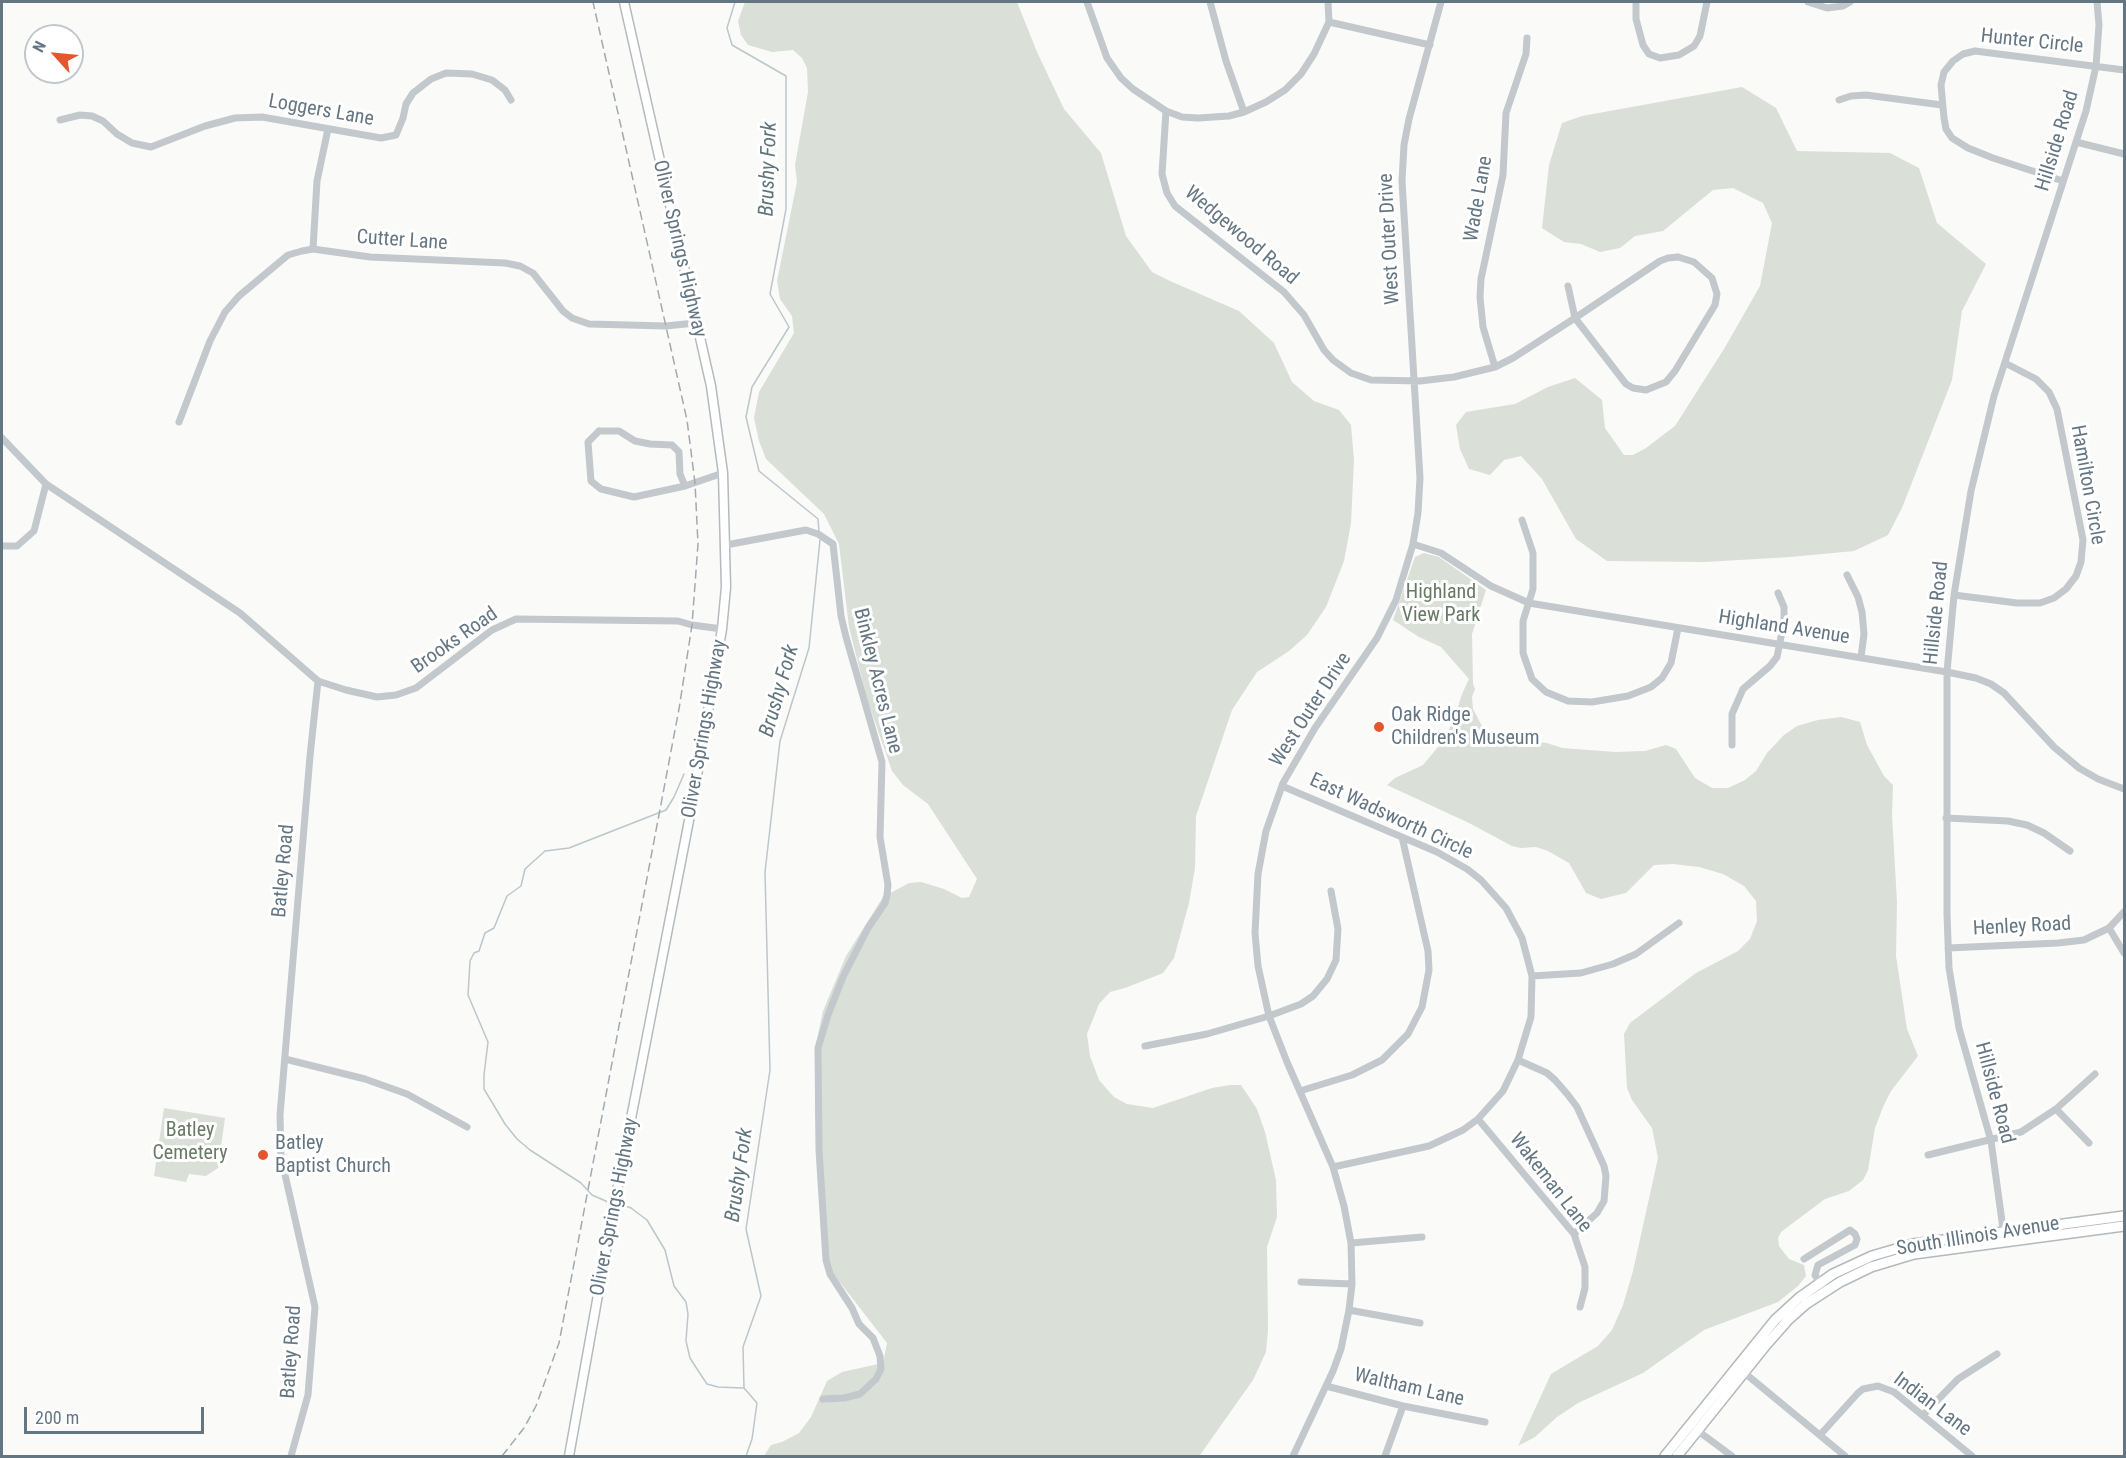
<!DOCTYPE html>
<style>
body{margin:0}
#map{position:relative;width:2126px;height:1458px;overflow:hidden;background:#fafaf8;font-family:"Roboto Condensed",sans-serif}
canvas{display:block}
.frame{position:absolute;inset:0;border:3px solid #657683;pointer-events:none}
.north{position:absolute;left:24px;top:24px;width:60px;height:60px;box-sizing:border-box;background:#fff;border:2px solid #c1c8cd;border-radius:50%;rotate:297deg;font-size:16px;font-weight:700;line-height:24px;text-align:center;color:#657683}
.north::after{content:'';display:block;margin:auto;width:21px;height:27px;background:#e4572e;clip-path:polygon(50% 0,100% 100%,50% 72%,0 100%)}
.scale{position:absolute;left:24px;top:1407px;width:180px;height:27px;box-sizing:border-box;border:3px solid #657683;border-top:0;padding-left:8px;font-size:18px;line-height:21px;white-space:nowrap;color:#657683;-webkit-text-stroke:4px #fff;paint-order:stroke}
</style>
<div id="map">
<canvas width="2126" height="1458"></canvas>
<div class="frame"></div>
<div class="north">N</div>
<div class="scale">200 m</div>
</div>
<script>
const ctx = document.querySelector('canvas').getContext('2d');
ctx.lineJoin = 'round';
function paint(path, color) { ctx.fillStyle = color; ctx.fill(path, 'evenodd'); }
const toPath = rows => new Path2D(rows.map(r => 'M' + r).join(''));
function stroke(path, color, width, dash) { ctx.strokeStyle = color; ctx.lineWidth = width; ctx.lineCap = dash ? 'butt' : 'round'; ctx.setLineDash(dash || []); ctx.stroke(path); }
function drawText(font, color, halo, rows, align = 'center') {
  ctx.font = font + ' "Roboto Condensed",sans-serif'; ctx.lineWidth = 6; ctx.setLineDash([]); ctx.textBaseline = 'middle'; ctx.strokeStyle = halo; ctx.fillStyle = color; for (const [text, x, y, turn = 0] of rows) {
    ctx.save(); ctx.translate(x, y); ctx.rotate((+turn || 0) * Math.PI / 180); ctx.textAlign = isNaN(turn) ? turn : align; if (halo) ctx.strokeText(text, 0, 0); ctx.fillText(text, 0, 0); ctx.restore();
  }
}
paint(toPath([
 [745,2,1017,2,1037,52,1064,109,1101,153,1126,236,1152,272,1170,281,1239,311,1274,343,1292,382,1314,401,1339,410,1351,425,1354,460,1351,523,1344,561,1326,607,1307,635,1289,651,1257,672,1232,710,1196,816,1195,868,1189,903,1174,958,1163,973,1125,988,1110,992,1099,1004,1087,1034,1090,1056,1099,1080,1114,1097,1127,1104,1153,1108,1212,1088,1230,1085,1241,1085,1257,1109,1265,1132,1276,1180,1277,1217,1267,1247,1268,1330,1266,1352,1253,1380,1200,1455,1190,1456,764,1456,771,1445,782,1442,799,1433,811,1417,827,1381,842,1372,883,1363,887,1343,832,1272,824,1243,815,1111,816,1044,823,1011,846,956,883,897,909,883,921,882,944,889,962,898,969,897,977,879,928,804,903,785,892,771,867,699,849,627,839,544,824,514,766,459,759,441,754,418,759,392,794,333,792,316,780,299,777,281,797,182,795,165,808,92,807,68,802,58,793,50,772,52,748,45,741,35,738,21],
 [1742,87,1776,108,1797,151,1890,153,1919,168,1937,223,1986,264,1962,311,1952,380,1902,508,1888,535,1854,551,1790,557,1705,562,1607,561,1576,539,1542,479,1521,456,1504,460,1490,475,1469,469,1460,449,1456,425,1466,412,1515,404,1548,387,1575,378,1602,400,1605,428,1624,455,1633,455,1646,448,1675,426,1724,349,1760,286,1772,223,1763,203,1733,188,1713,190,1663,231,1635,236,1620,248,1600,252,1581,244,1564,242,1542,228,1549,165,1562,123,1582,116],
 [1424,553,1439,557,1486,590,1472,634,1473,684,1475,689,1472,697,1473,709,1483,728,1491,734,1505,738,1547,743,1562,748,1615,752,1645,751,1666,745,1676,749,1695,778,1712,788,1728,788,1745,780,1756,771,1767,753,1784,735,1797,726,1818,720,1841,717,1860,722,1867,745,1884,776,1893,785,1892,815,1897,902,1896,956,1907,1029,1918,1056,1891,1091,1883,1107,1875,1128,1868,1170,1863,1180,1849,1191,1825,1199,1781,1232,1778,1238,1779,1246,1789,1259,1804,1265,1806,1276,1798,1286,1778,1302,1704,1330,1643,1373,1578,1403,1557,1417,1535,1437,1518,1446,1551,1374,1598,1346,1612,1330,1623,1305,1633,1271,1658,1158,1652,1128,1632,1100,1627,1088,1624,1034,1630,1023,1696,973,1738,951,1750,939,1757,921,1756,901,1744,886,1723,874,1699,867,1673,864,1654,865,1626,893,1601,899,1586,893,1569,863,1548,851,1536,847,1521,848,1512,846,1469,823,1387,785,1395,778,1423,765,1443,741,1454,720,1462,694,1469,679,1441,647,1419,637,1393,620,1415,557],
 [164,1108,225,1118,218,1168,206,1176,189,1174,186,1182,154,1176]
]), '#dadfd7');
stroke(toPath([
 [735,2,727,28,732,45,786,76,786,209,770,294,789,327,752,387,746,417,759,471,818,519,819,532],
 [608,1202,592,1195,581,1183,530,1150,517,1139,505,1124,484,1089,484,1075,488,1042,468,995,470,961,474,953,479,951,485,933,494,928,507,896,521,886,525,869,545,851,569,848,666,810,674,797,684,774],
 [623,1205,631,1208,647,1220,665,1250,674,1286,686,1302,688,1314,686,1341,690,1358,697,1369,707,1384,718,1387,743,1388],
 [746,1456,752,1439,757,1403,744,1388,743,1347,761,1296,746,1229,770,1070,765,872,780,741,809,648,820,540]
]), '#bbc7cb', 1.5);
const major = toPath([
 [569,1456,614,1206,692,805,722,629,726,587,723,473,711,386,624,2]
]);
const highway = toPath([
 [1665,1456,1775,1320,1799,1298,1833,1274,1872,1256,1913,1244,2124,1216],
 [1677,1456,1766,1345,1788,1320,1806,1304,1840,1282,1871,1267,1914,1254,2124,1226]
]);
stroke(major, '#b5babe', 11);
stroke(highway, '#b4b9bd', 12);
stroke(toPath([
 [1087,2,1107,58,1121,78,1133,89,1166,111,1182,117,1198,118,1229,116,1244,112,1266,102,1285,90,1301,74,1314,54,1329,22,1328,2],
 [1210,2,1226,61,1244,112],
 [1636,2,1636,19,1643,45,1649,54,1660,58,1679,55,1694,46,1700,36,1707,2],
 [1808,2,1827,8,1843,6,1850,2],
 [1329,22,1430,45],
 [1839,100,1851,96,1866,95,1942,105],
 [1166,111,1162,174,1167,193,1175,206,1284,292,1304,315,1324,350,1333,360,1351,373,1371,380,1420,381,1454,377,1495,367,1513,358,1575,318,1568,286],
 [60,120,80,115,92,116,103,121,117,134,132,143,151,147,205,126,235,118,262,117,381,138,396,135,403,118,406,104,413,93,431,79,446,73,472,74,492,80,505,90,511,100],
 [2076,142,2124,154],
 [2063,181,1993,158,1968,148,1952,138,1946,129,1944,118,1941,85,1944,72,1953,61,1963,54,1975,51,2124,70],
 [313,249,317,181,328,129],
 [1678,257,1694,262,1712,278,1717,294,1715,305,1675,371,1666,382,1646,390,1633,388,1626,384,1575,318,1660,261,1668,258,1678,257],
 [1495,367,1483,327,1480,297,1481,279,1503,175,1506,113,1526,54,1527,38],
 [179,422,210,341,225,312,239,296,288,255,302,251,313,249,370,257,505,263,520,266,533,273,563,311,572,318,589,324,666,326,695,323],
 [599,431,619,431,635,441,650,444,672,445,679,452,680,474,685,486,634,497,601,489,591,481,588,442,599,431],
 [2,438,46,484,240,613,318,681,346,690,377,697,396,695,416,688,492,630,516,619,678,621,692,625,722,629],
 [685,486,723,473],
 [1522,520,1533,553,1533,589,1523,621,1523,653,1532,679,1546,692,1568,701,1592,702,1628,696,1651,687,1662,678,1671,663,1678,628],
 [1413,544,1441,553,1491,586,1529,603,1947,672,1976,678,1991,684,2004,693,2054,747,2079,768,2098,779,2124,789],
 [726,545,806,530,818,534,833,544,841,616,846,637,882,762,880,837,888,885,887,895,885,903,868,928,843,977,828,1015,818,1048,819,1150,826,1260,830,1274,852,1308,859,1324,873,1338,880,1356,881,1369,876,1379,860,1394,844,1398,823,1399],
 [2,546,17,546,34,531,46,484],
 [1847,575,1858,597,1862,612,1864,634,1861,657],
 [1954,595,2017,603,2040,603,2054,598,2066,589,2076,576,2081,562,2083,540,2057,409,2049,392,2036,379,2005,363],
 [1732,745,1732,714,1743,689,1770,666,1777,657,1784,622,1784,607,1778,593],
 [1282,786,1437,852,1467,869,1481,880,1506,908,1522,938,1532,976,1531,1017,1518,1060,1503,1091,1478,1119,1463,1130,1429,1146,1333,1167],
 [1946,818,2008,821,2027,825,2044,833,2070,851],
 [2109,928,2124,953],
 [1948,948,2058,943,2084,940,2109,928,2124,912],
 [1532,976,1581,973,1613,964,1636,954,1679,923],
 [1145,1046,1207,1034,1269,1016,1301,1004,1313,996,1327,979,1336,960,1338,929,1331,891],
 [285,1059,365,1079,407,1094,467,1127],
 [1518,1060,1547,1073,1555,1080,1568,1095,1577,1107,1604,1166,1606,1176,1604,1201,1597,1213,1574,1234],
 [1300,1091,1352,1075,1382,1060,1408,1034,1422,1007,1429,970,1428,951,1402,837],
 [2056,1109,2089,1143],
 [1478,1119,1574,1234,1585,1267,1585,1288,1580,1307],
 [1928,1155,2021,1132,2056,1109,2095,1074],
 [2004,1236,1991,1141,1959,1028,1949,968,1947,914,1947,672,1954,595,1971,491,1994,396,2086,111,2096,66,2099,25,2097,2],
 [1351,1243,1422,1237],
 [1804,1259,1850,1230,1855,1234,1857,1239,1855,1245,1818,1265,1815,1275,1822,1286],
 [1301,1282,1352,1284],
 [1349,1310,1420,1323],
 [1741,1370,1845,1456],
 [1326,1386,1403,1406,1485,1422],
 [1923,1415,1958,1379,1997,1354],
 [1694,1428,1732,1456],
 [1820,1435,1858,1393,1863,1389,1878,1386,1894,1392,1972,1456],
 [291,1456,308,1395,315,1307,281,1157,280,1115,310,756,318,681],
 [1293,1456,1333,1371,1341,1349,1349,1310,1352,1284,1351,1243,1344,1206,1333,1167,1287,1062,1269,1016,1258,966,1255,933,1258,874,1266,831,1283,783,1315,728,1377,638,1396,600,1413,544,1418,513,1420,478,1402,181,1404,145,1409,119,1441,2],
 [1385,1456,1403,1406]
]), '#c3c8cc', 7);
stroke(major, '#fff', 8);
stroke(highway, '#fff', 9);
stroke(toPath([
 [502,1456,524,1428,536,1406,559,1343,679,709,692,625,698,544,695,483,687,420,593,2]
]), '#a2aab0', 1.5, [9, 4.5]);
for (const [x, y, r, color] of [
 [1379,727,6,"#e4572e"],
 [263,1155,6,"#e4572e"]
]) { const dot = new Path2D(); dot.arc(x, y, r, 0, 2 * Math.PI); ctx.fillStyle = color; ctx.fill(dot); stroke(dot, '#fff', 2); }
drawText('20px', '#657683', '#fff', [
 ["Hunter Circle",2032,42,6],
 ["Loggers Lane",321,111,10],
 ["Hillside Road",2058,141,-73],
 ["Wade Lane",1479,199,-80],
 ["Wedgewood Road",1241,236,40],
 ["West Outer Drive",1390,239,-93],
 ["Cutter Lane",402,241,4],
 ["Oliver Springs Highway",679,249,77],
 ["Hamilton Circle",2087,485,80],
 ["Hillside Road",1937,613,-84],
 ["Highland Avenue",1784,628,9],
 ["Brooks Road",455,641,-35],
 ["Binkley Acres Lane",877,681,76],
 ["West Outer Drive",1311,710,-57],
 ["Oliver Springs Highway",705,729,-80],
 ["East Wadsworth Circle",1391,817,25],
 ["Batley Road",284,871,-85],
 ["Henley Road",2022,927,-3],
 ["Hillside Road",1994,1093,75],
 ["Wakeman Lane",1550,1183,52],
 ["Oliver Springs Highway",615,1207,-79],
 ["South Illinois Avenue",1978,1237,-9],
 ["Batley Road",292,1352,-86],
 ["Waltham Lane",1409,1388,13],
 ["Indian Lane",1932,1405,37]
]);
drawText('20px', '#687a64', '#fff', [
 ["Highland",1441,593],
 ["View Park",1441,616],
 ["Batley",190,1131],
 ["Cemetery",190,1154]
]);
drawText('20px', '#657683', '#fff', [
 ["Oak Ridge",1391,716],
 ["Children's Museum",1391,739],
 ["Batley",275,1144],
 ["Baptist Church",275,1167]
], 'left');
drawText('italic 21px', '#60757c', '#fff', [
 ["Brushy Fork",769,169,-88],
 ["Brushy Fork",780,691,-74],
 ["Brushy Fork",740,1175,-82]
]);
</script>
